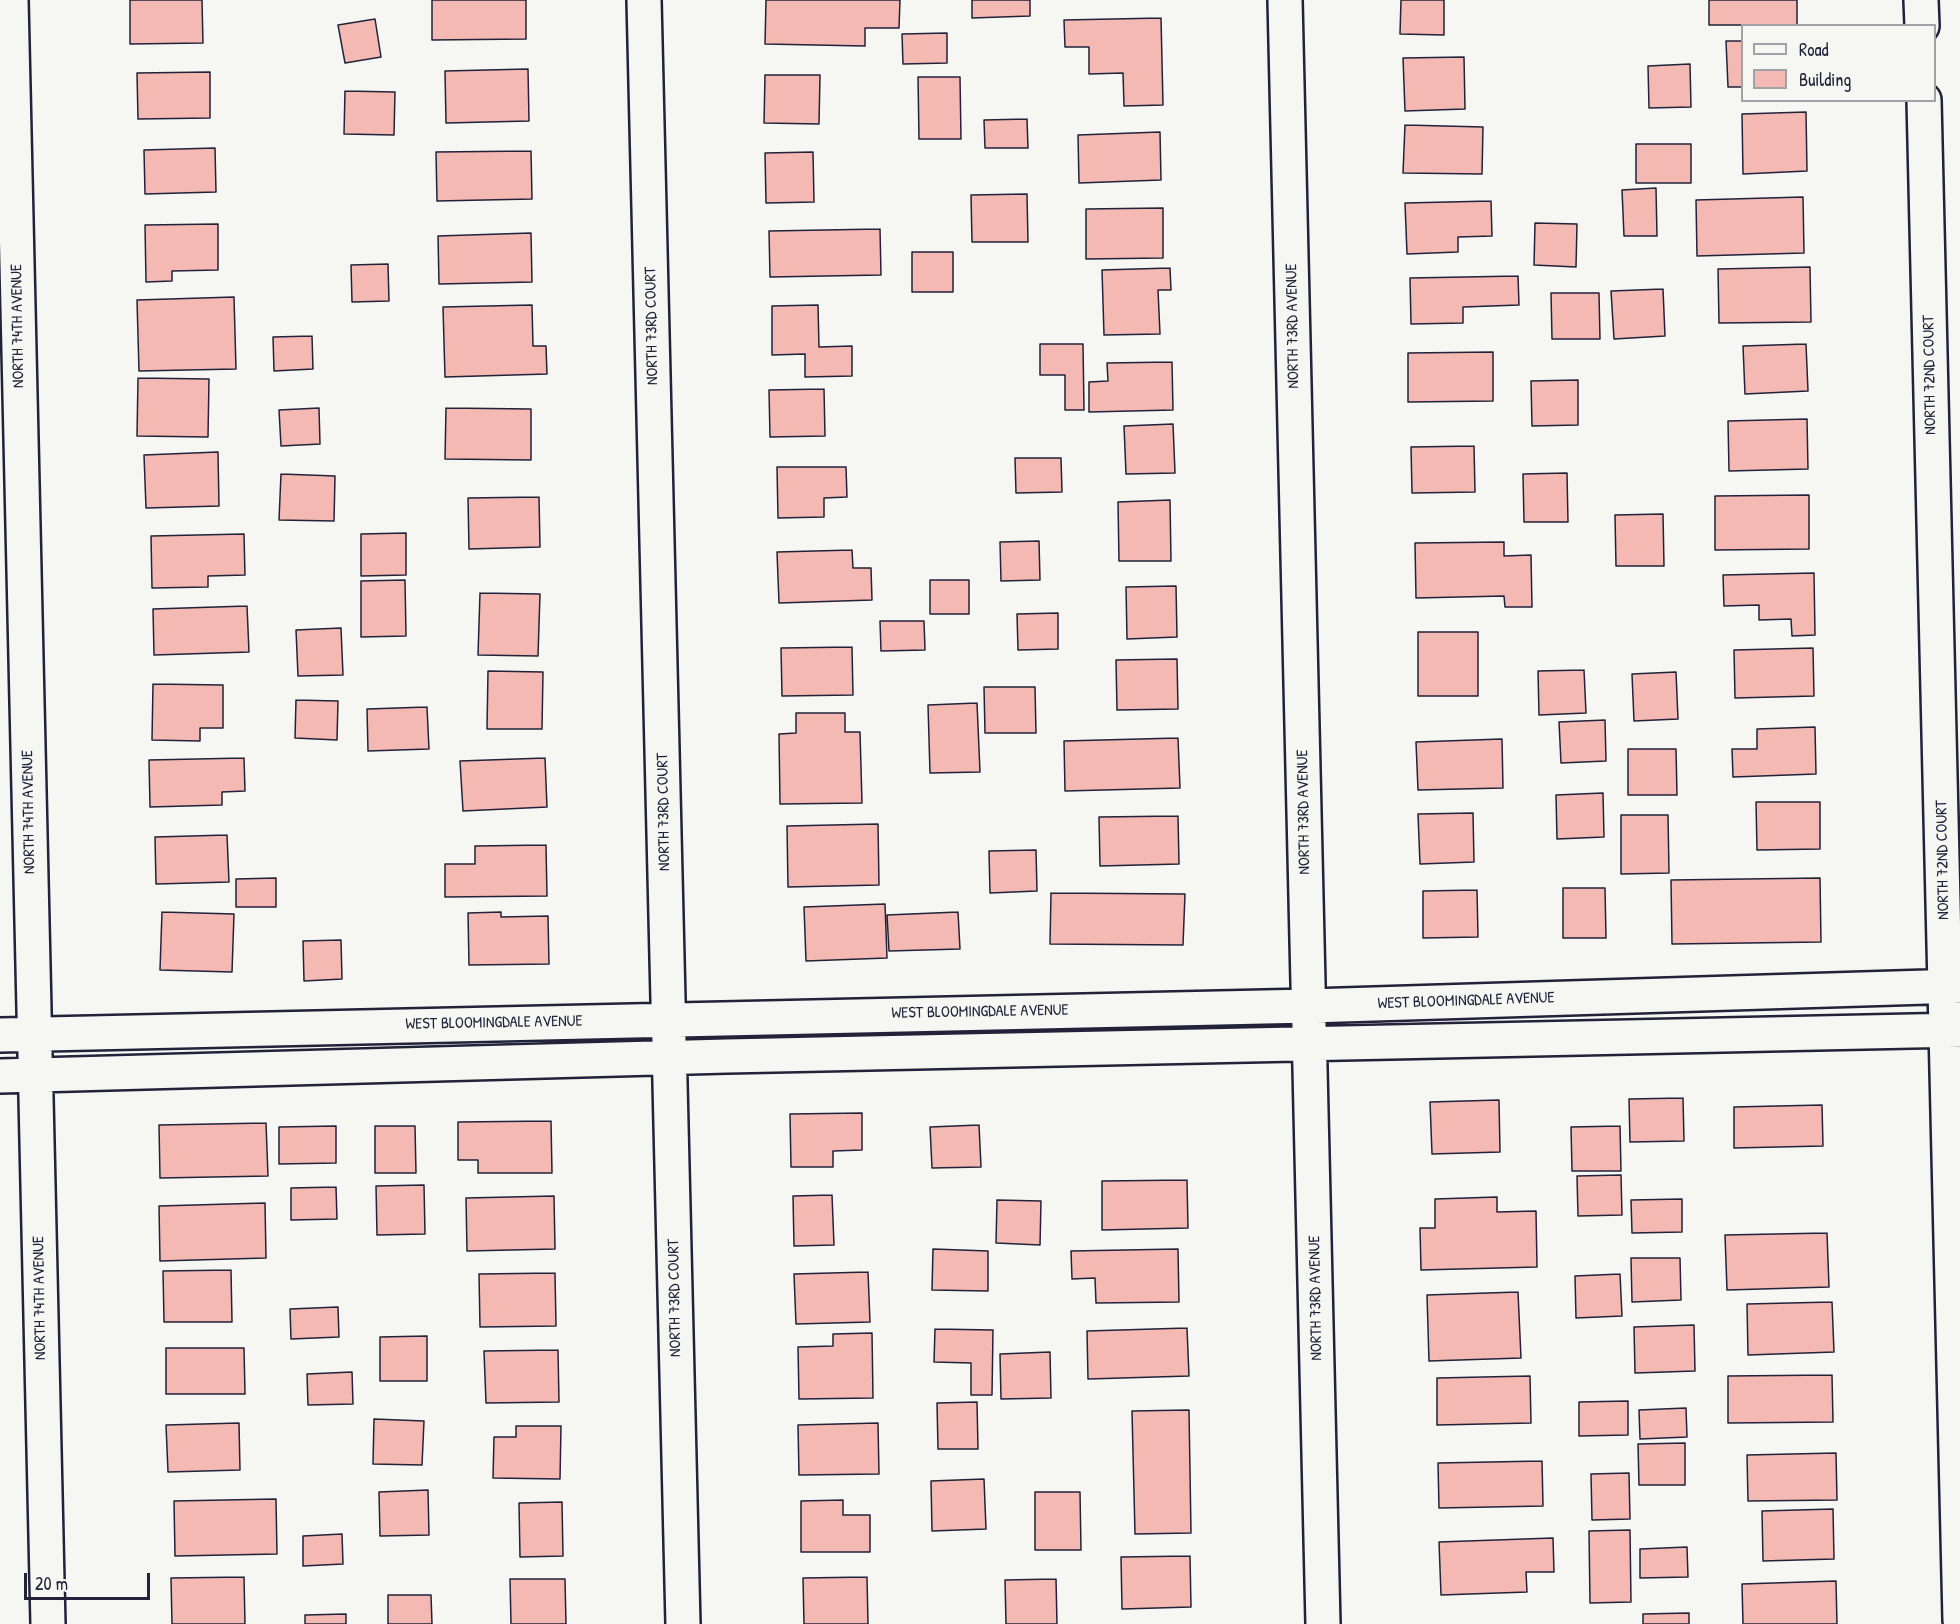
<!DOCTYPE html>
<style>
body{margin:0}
#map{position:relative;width:1960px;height:1624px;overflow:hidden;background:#f6f6f2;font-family:"Patrick Hand",sans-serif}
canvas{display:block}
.legend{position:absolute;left:1741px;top:24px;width:195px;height:78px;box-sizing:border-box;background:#f6f6f2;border:2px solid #a1a1a9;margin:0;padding:8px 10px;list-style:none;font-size:18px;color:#22223b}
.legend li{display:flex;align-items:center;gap:12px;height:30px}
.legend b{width:30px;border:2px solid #a1a1a9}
.scale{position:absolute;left:24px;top:1573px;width:126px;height:27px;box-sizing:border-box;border:3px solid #22223b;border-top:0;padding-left:8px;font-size:18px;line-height:21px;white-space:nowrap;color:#22223b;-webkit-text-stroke:4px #f6f6f2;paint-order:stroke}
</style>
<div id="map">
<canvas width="1960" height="1624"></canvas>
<ul class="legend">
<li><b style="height:8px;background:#f6f6f2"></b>Road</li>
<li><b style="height:16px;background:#f4b9b3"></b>Building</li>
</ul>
<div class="scale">20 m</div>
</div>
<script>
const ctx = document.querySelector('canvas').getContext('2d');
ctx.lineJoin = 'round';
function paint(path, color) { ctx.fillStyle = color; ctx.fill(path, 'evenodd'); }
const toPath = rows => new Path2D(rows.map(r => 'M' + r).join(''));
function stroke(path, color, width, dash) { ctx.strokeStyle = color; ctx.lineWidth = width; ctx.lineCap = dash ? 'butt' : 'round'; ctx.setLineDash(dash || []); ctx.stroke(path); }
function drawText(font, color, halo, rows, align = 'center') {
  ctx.font = font + ' "Patrick Hand",sans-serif'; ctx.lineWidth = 6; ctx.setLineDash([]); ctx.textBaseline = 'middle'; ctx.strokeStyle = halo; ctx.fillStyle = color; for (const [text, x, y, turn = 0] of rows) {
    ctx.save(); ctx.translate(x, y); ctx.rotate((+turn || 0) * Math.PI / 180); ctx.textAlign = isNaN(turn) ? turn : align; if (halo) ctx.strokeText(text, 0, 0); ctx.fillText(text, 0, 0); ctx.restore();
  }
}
const building = toPath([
 [130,0,202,0,203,43,130,44,130,0],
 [432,0,526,0,526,39,432,40,432,0],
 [766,0,900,0,899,28,865,28,865,46,765,44,766,0],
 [972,0,1030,0,1030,16,972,18,972,0],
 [1401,0,1444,0,1444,35,1400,34,1401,0],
 [1709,0,1797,0,1797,25,1709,25,1709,0],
 [1161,18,1163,105,1124,106,1123,73,1089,74,1089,47,1065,47,1064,20,1161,18],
 [375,19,381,57,345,63,338,25,375,19],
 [947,33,947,63,903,64,902,34,947,33],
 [1726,41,1742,41,1742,87,1728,87,1726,41],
 [1464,57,1465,109,1405,111,1403,58,1464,57],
 [1690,64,1691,107,1649,108,1648,66,1690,64],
 [528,69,529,121,446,123,445,71,528,69],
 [210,72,210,118,138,119,137,73,210,72],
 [765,75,820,75,819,124,764,123,765,75],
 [918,77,960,77,961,139,919,139,918,77],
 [345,91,395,92,394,135,344,134,345,91],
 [1806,112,1807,171,1743,174,1742,114,1806,112],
 [1027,119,1028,148,985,148,984,120,1027,119],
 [1405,125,1483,127,1482,174,1403,173,1405,125],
 [1160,132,1161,180,1079,183,1078,135,1160,132],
 [1636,144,1691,144,1691,183,1636,183,1636,144],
 [215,148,216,192,145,194,144,150,215,148],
 [531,151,532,199,437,201,436,152,531,151],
 [813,152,814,202,766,203,765,153,813,152],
 [1656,188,1657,236,1624,236,1622,190,1656,188],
 [1027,194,1028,242,972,242,971,195,1027,194],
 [1803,197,1804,253,1697,256,1696,200,1803,197],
 [1491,201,1492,236,1458,237,1458,252,1407,254,1405,203,1491,201],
 [1163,208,1163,258,1086,259,1086,209,1163,208],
 [1535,223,1577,224,1576,267,1534,265,1535,223],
 [218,224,218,270,172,271,172,281,146,282,145,225,218,224],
 [880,229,881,275,770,277,769,231,880,229],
 [531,233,532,282,439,284,438,236,531,233],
 [912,252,953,252,953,292,912,292,912,252],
 [388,264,389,301,352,302,351,265,388,264],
 [1810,267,1811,322,1719,323,1718,269,1810,267],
 [1170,268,1171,290,1158,290,1160,334,1104,335,1102,270,1170,268],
 [1518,276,1519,305,1463,307,1463,323,1411,324,1410,278,1518,276],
 [1663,289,1665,336,1614,339,1611,291,1663,289],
 [1551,293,1599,293,1600,339,1552,339,1551,293],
 [234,297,236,369,139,371,137,300,234,297],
 [532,305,533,346,546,346,547,374,445,377,443,307,532,305],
 [818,305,819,347,852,346,852,376,805,377,805,354,772,355,772,306,818,305],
 [312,336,313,369,274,371,273,337,312,336],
 [1040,344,1083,344,1084,410,1065,410,1065,375,1040,375,1040,344],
 [1806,344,1808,391,1745,394,1743,346,1806,344],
 [1493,352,1493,401,1408,402,1408,353,1493,352],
 [1172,362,1173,410,1089,412,1089,382,1108,381,1107,363,1172,362],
 [138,378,209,379,208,437,137,436,138,378],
 [1578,380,1578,425,1532,426,1531,381,1578,380],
 [824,389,825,436,770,437,769,390,824,389],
 [319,408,320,444,281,446,279,410,319,408],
 [446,408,531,409,531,460,445,459,446,408],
 [1807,419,1808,469,1729,471,1728,421,1807,419],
 [1173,424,1175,473,1126,474,1124,426,1173,424],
 [1474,446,1475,492,1412,493,1411,447,1474,446],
 [218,452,219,506,146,508,144,455,218,452],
 [1015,458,1061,458,1062,492,1016,493,1015,458],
 [777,467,846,467,847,497,824,498,824,517,778,518,777,467],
 [1567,473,1568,522,1524,522,1523,474,1567,473],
 [281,474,335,476,334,521,279,520,281,474],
 [1809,495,1809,549,1715,550,1715,496,1809,495],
 [539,497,540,547,469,549,468,498,539,497],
 [1170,500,1171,561,1119,561,1118,502,1170,500],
 [1663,514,1664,566,1616,566,1615,515,1663,514],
 [406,533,406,575,361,576,361,534,406,533],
 [244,534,245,575,208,576,208,587,152,588,151,536,244,534],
 [1039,541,1040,580,1001,581,1000,542,1039,541],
 [1504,542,1504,556,1531,555,1532,607,1505,607,1504,596,1416,598,1415,543,1504,542],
 [852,550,853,568,871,568,872,600,779,603,777,552,852,550],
 [1814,573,1815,635,1792,636,1791,619,1759,620,1759,605,1724,606,1723,575,1814,573],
 [405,580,406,636,361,637,361,581,405,580],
 [930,580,969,580,969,614,930,614,930,580],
 [1176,586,1177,637,1127,639,1126,587,1176,586],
 [480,593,540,594,538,656,478,655,480,593],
 [247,606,249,652,154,655,153,609,247,606],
 [1058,613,1058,649,1018,650,1017,614,1058,613],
 [880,621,924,621,925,650,881,651,880,621],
 [341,628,343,675,298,676,296,630,341,628],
 [1418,632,1478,632,1478,696,1418,696,1418,632],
 [852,647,853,695,782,696,781,648,852,647],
 [1813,648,1814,696,1735,698,1734,650,1813,648],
 [1177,659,1178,709,1117,710,1116,660,1177,659],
 [1584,670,1586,713,1539,715,1538,671,1584,670],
 [488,671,543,672,542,729,487,729,488,671],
 [1676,672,1678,719,1634,721,1632,674,1676,672],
 [153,684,223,685,223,728,200,728,200,741,152,740,153,684],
 [984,687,1035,687,1036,733,985,733,984,687],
 [296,700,338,701,337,740,295,738,296,700],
 [977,703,980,772,930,773,928,705,977,703],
 [427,707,429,749,368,751,367,709,427,707],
 [796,713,845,713,845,732,860,732,862,803,780,804,779,734,796,733,796,713],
 [1605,720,1606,761,1561,763,1559,722,1605,720],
 [1815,727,1816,774,1733,777,1732,749,1757,749,1757,729,1815,727],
 [1178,738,1180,788,1065,791,1064,741,1178,738],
 [1502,739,1503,788,1418,790,1416,742,1502,739],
 [1628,749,1676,749,1677,795,1628,795,1628,749],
 [244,758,245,791,222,792,222,805,150,807,149,760,244,758],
 [545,758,547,807,463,811,460,761,545,758],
 [1603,793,1604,837,1557,839,1556,795,1603,793],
 [1756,802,1820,802,1820,849,1757,850,1756,802],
 [1473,813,1474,862,1420,864,1418,814,1473,813],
 [1621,815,1668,815,1669,873,1621,874,1621,815],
 [1178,816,1179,864,1100,866,1099,817,1178,816],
 [878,824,879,885,788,887,787,826,878,824],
 [227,835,229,882,156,884,155,837,227,835],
 [546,845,547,896,445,897,445,864,475,864,475,846,546,845],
 [1036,850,1037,891,990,893,989,851,1036,850],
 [276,878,276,907,236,907,236,879,276,878],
 [1820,878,1821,942,1672,944,1671,880,1820,878],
 [1563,888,1605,888,1606,938,1563,938,1563,888],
 [1477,890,1478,937,1423,938,1423,891,1477,890],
 [1051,893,1185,894,1183,945,1050,944,1051,893],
 [885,904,887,958,806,961,804,907,885,904],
 [162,912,234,914,232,972,160,970,162,912],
 [501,912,501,917,548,916,549,964,469,965,468,913,501,912],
 [958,912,960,949,889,951,887,915,958,912],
 [341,940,342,979,304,981,303,941,341,940],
 [1683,1098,1684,1141,1630,1142,1629,1099,1683,1098],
 [1499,1100,1500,1152,1432,1154,1430,1102,1499,1100],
 [1822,1105,1823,1146,1734,1148,1734,1107,1822,1105],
 [862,1113,862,1150,833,1151,833,1167,791,1167,790,1114,862,1113],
 [551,1121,552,1173,478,1173,478,1160,458,1160,458,1122,551,1121],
 [266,1123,268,1176,160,1178,159,1125,266,1123],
 [979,1125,981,1167,932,1168,930,1127,979,1125],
 [336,1126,336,1163,279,1164,279,1127,336,1126],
 [375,1126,415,1126,416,1173,375,1173,375,1126],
 [1620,1126,1621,1171,1572,1171,1571,1127,1620,1126],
 [1621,1175,1622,1215,1578,1216,1577,1176,1621,1175],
 [1187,1180,1188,1228,1102,1230,1102,1181,1187,1180],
 [424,1185,425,1234,377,1235,376,1186,424,1185],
 [336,1187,337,1219,291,1220,291,1188,336,1187],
 [832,1195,834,1245,794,1246,793,1196,832,1195],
 [554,1196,555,1249,467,1251,466,1198,554,1196],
 [1497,1197,1497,1212,1536,1211,1537,1267,1421,1270,1420,1228,1435,1228,1435,1199,1497,1197],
 [1682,1199,1682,1232,1632,1233,1631,1200,1682,1199],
 [997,1200,1041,1201,1040,1245,996,1243,997,1200],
 [265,1203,266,1258,160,1261,159,1206,265,1203],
 [1827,1233,1829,1287,1727,1290,1725,1235,1827,1233],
 [933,1249,988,1251,988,1291,932,1290,933,1249],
 [1178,1249,1179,1302,1096,1303,1095,1278,1072,1279,1071,1251,1178,1249],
 [1631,1258,1680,1258,1681,1300,1632,1302,1631,1258],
 [231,1270,232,1322,164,1322,163,1271,231,1270],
 [868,1272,870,1322,796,1324,794,1274,868,1272],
 [555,1273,556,1326,480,1327,479,1274,555,1273],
 [1620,1274,1622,1316,1576,1318,1575,1276,1620,1274],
 [1518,1292,1521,1358,1429,1361,1427,1295,1518,1292],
 [1832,1302,1834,1352,1748,1355,1747,1304,1832,1302],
 [338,1307,339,1337,291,1339,290,1309,338,1307],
 [1694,1325,1695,1371,1635,1373,1634,1327,1694,1325],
 [1187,1328,1189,1376,1088,1379,1087,1331,1187,1328],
 [935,1329,993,1330,992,1395,971,1395,971,1363,934,1362,935,1329],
 [872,1333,873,1398,799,1399,798,1347,833,1346,833,1334,872,1333],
 [427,1336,427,1381,380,1381,380,1337,427,1336],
 [166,1348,244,1348,245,1394,166,1394,166,1348],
 [558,1350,559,1402,486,1403,484,1351,558,1350],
 [1050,1352,1051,1398,1001,1399,1000,1354,1050,1352],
 [352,1372,353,1404,308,1405,307,1374,352,1372],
 [1832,1375,1833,1422,1728,1423,1728,1376,1832,1375],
 [1530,1376,1531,1423,1437,1425,1437,1378,1530,1376],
 [1628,1401,1628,1435,1579,1436,1579,1402,1628,1401],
 [977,1402,978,1449,938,1449,937,1403,977,1402],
 [1686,1408,1687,1437,1640,1439,1639,1410,1686,1408],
 [1189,1410,1191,1533,1135,1534,1132,1411,1189,1410],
 [374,1419,424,1421,422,1465,373,1464,374,1419],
 [239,1423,240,1470,168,1472,166,1425,239,1423],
 [878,1423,879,1474,799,1475,798,1425,878,1423],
 [516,1426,561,1426,560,1479,493,1478,494,1437,516,1437,516,1426],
 [1685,1443,1685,1485,1639,1485,1638,1444,1685,1443],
 [1836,1453,1837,1500,1748,1501,1747,1455,1836,1453],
 [1542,1461,1543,1506,1439,1508,1438,1463,1542,1461],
 [1629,1473,1630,1519,1592,1520,1591,1474,1629,1473],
 [984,1479,986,1529,932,1531,931,1481,984,1479],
 [428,1490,429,1535,380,1536,379,1492,428,1490],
 [1035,1492,1080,1492,1081,1550,1035,1550,1035,1492],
 [276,1499,277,1554,175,1556,174,1501,276,1499],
 [843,1500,843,1515,870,1515,870,1552,801,1552,801,1501,843,1500],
 [562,1502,563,1556,520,1557,519,1503,562,1502],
 [1833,1509,1834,1559,1763,1561,1762,1511,1833,1509],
 [1630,1530,1631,1602,1590,1603,1589,1531,1630,1530],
 [342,1534,343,1564,303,1566,303,1536,342,1534],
 [1553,1538,1554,1572,1526,1572,1527,1592,1441,1595,1439,1542,1553,1538],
 [1687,1547,1688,1577,1640,1578,1640,1549,1687,1547],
 [1190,1556,1191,1607,1122,1609,1121,1557,1190,1556],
 [244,1577,245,1624,172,1624,171,1578,244,1577],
 [867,1577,868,1624,804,1624,803,1578,867,1577],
 [510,1579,565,1579,566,1624,511,1624,510,1579],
 [1056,1579,1057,1624,1006,1624,1005,1580,1056,1579],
 [1836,1581,1837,1624,1743,1624,1742,1584,1836,1581],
 [388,1595,431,1595,432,1624,388,1624,388,1595],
 [1689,1613,1689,1624,1643,1624,1643,1614,1689,1613],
 [346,1614,346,1624,305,1624,305,1615,346,1614]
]);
paint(building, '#f4b9b3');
stroke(building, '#22223b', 1.5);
const street = toPath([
 [11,0,48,1624],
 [644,0,683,1624],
 [1285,0,1323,1624],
 [1921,0,1922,26],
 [1924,100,1960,1620],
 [0,1035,1309,1006,1960,986],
 [0,1076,727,1056,1960,1030]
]);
stroke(street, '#22223b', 38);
stroke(street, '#f6f6f2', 33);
drawText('16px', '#22223b', '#f6f6f2', [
 ["NORTH 74TH AVENUE",18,326,-91],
 ["NORTH 73RD COURT",652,326,-91],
 ["NORTH 73RD AVENUE",1293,326,-91],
 ["NORTH 72ND COURT",1930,375,-91],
 ["NORTH 74TH AVENUE",29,812,-91],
 ["NORTH 73RD COURT",664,812,-91],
 ["NORTH 73RD AVENUE",1304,812,-91],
 ["NORTH 72ND COURT",1943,860,-91],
 ["WEST BLOOMINGDALE AVENUE",1466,1001,-2],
 ["WEST BLOOMINGDALE AVENUE",980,1012,-1],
 ["WEST BLOOMINGDALE AVENUE",494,1023,-1],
 ["NORTH 74TH AVENUE",40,1298,-91],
 ["NORTH 73RD COURT",675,1298,-91],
 ["NORTH 73RD AVENUE",1316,1298,-91]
]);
</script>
